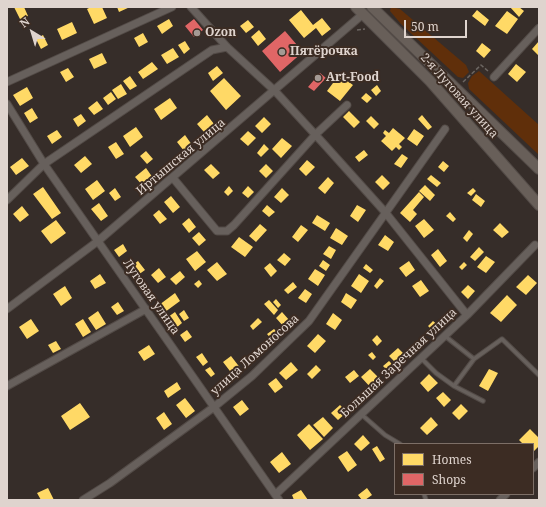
<!DOCTYPE html>
<meta charset="utf-8">
<style>
body{margin:0}
#map{position:relative;width:546px;height:507px;overflow:hidden;background:#362d29;font-family:"Noto Serif",serif}
canvas{display:block}
.frame{position:absolute;inset:0;border:8px solid #dfd4ce;pointer-events:none}
.legend{position:absolute;left:394px;top:443px;width:140px;height:52px;box-sizing:border-box;background:#3c2c23;border:1px solid #7d6f67;margin:0;padding:5px 7px;list-style:none;font-size:12px;color:#dfd4ce}
.legend li{display:flex;align-items:center;gap:8px;height:20px}
.legend b{width:20px;border:1px solid #7d6f67}
.north{position:absolute;left:12px;top:12px;width:40px;height:40px;-webkit-text-stroke:3px #3c2c23;paint-order:stroke;rotate:322deg;font-size:11px;font-weight:700;line-height:16px;text-align:center;color:#dfd4ce}
.north::after{content:'';display:block;margin:auto;width:14px;height:18px;background:#dfd4ce;clip-path:polygon(50% 0,100% 100%,50% 72%,0 100%)}
.scale{position:absolute;left:404px;top:20px;width:63px;height:18px;box-sizing:border-box;border:2px solid #dfd4ce;border-top:0;padding-left:5px;font-size:12px;line-height:14px;white-space:nowrap;color:#dfd4ce;-webkit-text-stroke:3px #3c2c23;paint-order:stroke}
</style>
<div id="map">
<canvas width="546" height="507"></canvas>
<div class="frame"></div>
<ul class="legend">
<li><b style="height:11px;background:#ffd966"></b>Homes</li>
<li><b style="height:11px;background:#e06666"></b>Shops</li>
</ul>
<div class="north">N</div>
<div class="scale">50 m</div>
</div>
<script>
const ctx = document.querySelector('canvas').getContext('2d');
ctx.lineJoin = 'round';
function paint(path, color) { ctx.fillStyle = color; ctx.fill(path, 'evenodd'); }
const toPath = rows => new Path2D(rows.map(r => 'M' + r).join(''));
function stroke(path, color, width, dash) { ctx.strokeStyle = color; ctx.lineWidth = width; ctx.lineCap = dash ? 'butt' : 'round'; ctx.setLineDash(dash || []); ctx.stroke(path); }
function drawText(font, color, halo, rows, align = 'center') {
  ctx.font = font + ' "Noto Serif",serif'; ctx.lineWidth = 4; ctx.setLineDash([]); ctx.textBaseline = 'middle'; ctx.strokeStyle = halo; ctx.fillStyle = color; for (const [text, x, y, turn = 0] of rows) {
    ctx.save(); ctx.translate(x, y); ctx.rotate((+turn || 0) * Math.PI / 180); ctx.textAlign = isNaN(turn) ? turn : align; if (halo) ctx.strokeText(text, 0, 0); ctx.fillText(text, 0, 0); ctx.restore();
  }
}
paint(toPath([
 [391,7,400,9,466,65,469,72,463,78,458,77,401,24,390,11],
 [479,71,539,125,539,155,469,89,468,83,472,76]
]), '#602f0a');
paint(toPath([
 [14,7,24,7,28,16,20,19],
 [91,7,102,7,107,18,94,24,87,9],
 [117,7,130,7,119,12],
 [510,7,519,7,524,11,519,17],
 [301,10,313,25,322,18,331,29,322,36,316,28,304,38,289,20],
 [477,10,489,20,485,26,472,16],
 [507,11,518,19,507,34,495,26],
 [169,19,173,26,162,34,157,26],
 [248,20,254,27,246,33,240,26],
 [72,22,77,33,62,40,57,29],
 [259,30,266,39,258,46,251,37],
 [143,33,148,42,139,47,134,38],
 [43,35,48,45,41,49,36,39],
 [185,41,190,49,184,54,178,45],
 [539,41,539,56,532,49],
 [482,43,491,50,484,58,476,51],
 [173,48,179,57,167,64,161,55],
 [102,53,107,63,94,69,89,59],
 [152,62,158,69,143,79,138,72],
 [516,64,526,72,517,82,508,74],
 [217,66,223,73,213,81,208,73],
 [68,68,74,77,66,82,60,72],
 [339,75,353,85,340,101,327,91],
 [130,76,137,86,130,90,123,81],
 [224,78,241,96,226,110,210,91],
 [121,84,127,94,118,99,112,90],
 [377,85,381,91,376,96,371,90],
 [27,87,33,98,20,106,13,95],
 [111,92,116,99,108,105,103,98],
 [366,93,372,98,367,103,361,98],
 [170,98,177,108,161,120,154,109],
 [97,101,103,109,94,115,88,108],
 [32,108,38,118,30,123,24,113],
 [349,111,360,122,354,128,343,117],
 [81,114,86,121,78,127,73,119],
 [207,115,214,124,204,132,197,124],
 [422,115,432,127,428,130,418,119],
 [371,116,379,124,374,129,366,121],
 [264,117,271,124,262,133,255,126],
 [136,127,143,137,130,147,123,136],
 [393,128,405,138,399,144,402,147,399,150,396,147,392,151,381,141,386,136,383,133,385,130,389,133],
 [414,129,424,136,417,146,407,139],
 [57,130,62,137,52,144,47,136],
 [248,131,256,138,248,146,240,139],
 [185,135,192,145,184,151,177,142],
 [282,138,292,146,281,158,272,149],
 [116,142,124,154,116,159,108,147],
 [264,144,269,149,261,157,257,153],
 [364,150,368,155,359,162,355,157],
 [146,151,153,159,147,164,140,156],
 [402,154,408,158,401,168,394,164],
 [85,156,92,164,81,173,74,165],
 [22,158,29,166,16,175,10,167],
 [307,160,315,167,306,176,299,169],
 [443,161,449,166,444,172,438,167],
 [211,164,220,173,213,179,204,170],
 [266,164,273,171,266,178,259,171],
 [146,168,153,178,143,186,135,177],
 [382,175,390,183,383,190,375,182],
 [431,175,441,183,437,187,427,179],
 [328,177,334,183,325,194,318,188],
 [97,180,105,191,93,200,85,189],
 [425,185,435,195,430,201,419,191],
 [229,186,233,191,228,196,224,192],
 [248,186,254,192,248,198,242,193],
 [43,187,61,213,52,219,33,194],
 [115,188,121,197,115,201,109,193],
 [282,188,289,195,281,203,274,197],
 [473,188,476,191,471,196,467,193],
 [419,192,424,197,413,210,417,214,410,222,400,213],
 [476,194,485,201,481,207,472,200],
 [171,196,180,207,173,213,164,202],
 [99,203,108,216,101,221,91,209],
 [267,205,275,212,269,217,262,211],
 [357,205,366,210,358,222,350,216],
 [22,206,29,215,20,222,13,214],
 [159,210,167,219,160,224,153,215],
 [450,212,456,219,453,222,446,216],
 [317,215,330,223,325,231,312,223],
 [189,218,196,227,189,233,182,224],
 [424,219,434,230,424,238,415,226],
 [56,220,66,233,51,244,41,231],
 [500,223,509,232,502,238,493,230],
 [260,224,267,230,256,242,249,236],
 [301,225,308,230,298,242,292,237],
 [336,228,348,236,342,245,330,238],
 [469,230,473,234,467,242,463,238],
 [199,232,206,240,199,246,192,238],
 [385,235,394,242,388,251,378,245],
 [239,237,253,247,245,257,231,247],
 [123,244,127,251,119,257,114,250],
 [329,246,336,250,331,259,323,254],
 [479,247,484,252,475,261,470,257],
 [438,249,447,261,440,267,431,255],
 [197,251,206,262,195,271,186,259],
 [284,253,291,259,285,266,277,260],
 [486,256,495,262,486,273,477,267],
 [323,260,330,265,326,271,319,266],
 [138,261,145,270,138,275,131,266],
 [409,261,415,270,406,277,399,268],
 [217,262,227,274,217,281,207,270],
 [464,262,467,265,462,270,459,267],
 [270,263,277,271,271,277,264,268],
 [366,264,373,270,370,273,363,268],
 [159,268,166,277,158,283,151,275],
 [315,269,325,275,318,286,308,279],
 [180,271,185,277,176,285,170,279],
 [100,274,106,283,95,289,90,281],
 [359,274,369,281,361,293,351,286],
 [528,275,537,283,526,295,516,287],
 [380,278,384,281,377,289,374,286],
 [199,280,202,284,198,288,194,284],
 [421,280,429,291,420,297,412,286],
 [293,282,297,287,288,294,284,290],
 [468,285,475,291,468,299,461,292],
 [65,286,72,298,61,306,53,294],
 [305,289,312,294,306,303,298,298],
 [175,293,180,301,165,312,159,305],
 [346,293,357,300,351,309,341,302],
 [507,295,517,305,501,322,490,313],
 [276,299,281,305,278,308,273,302],
 [269,300,278,310,274,315,264,304],
 [118,302,124,311,117,315,111,307],
 [184,310,189,318,184,321,179,314],
 [98,311,106,324,96,330,88,318],
 [175,312,182,323,176,328,168,317],
 [282,312,290,321,284,327,276,318],
 [333,313,342,320,335,330,326,324],
 [258,318,262,322,253,330,250,326],
 [31,319,39,331,27,339,19,327],
 [83,319,91,332,83,337,75,324],
 [433,321,439,326,433,331,428,326],
 [274,329,279,334,272,340,267,334],
 [187,330,192,337,185,342,180,335],
 [318,334,326,341,315,353,307,346],
 [377,335,382,341,377,346,372,340],
 [56,341,61,349,53,353,48,345],
 [149,345,155,354,144,361,138,352],
 [398,348,407,357,398,365,389,356],
 [372,352,376,357,373,360,368,355],
 [202,353,208,362,203,366,196,357],
 [231,356,241,369,233,375,223,362],
 [389,361,396,368,390,374,383,366],
 [291,362,298,370,286,380,279,373],
 [316,365,321,370,312,379,307,374],
 [210,367,215,374,211,377,205,370],
 [370,369,382,381,372,389,361,377],
 [489,369,498,373,488,391,479,386],
 [354,370,359,376,350,383,345,377],
 [429,374,438,383,428,392,420,383],
 [276,378,283,387,275,393,268,384],
 [177,382,181,389,168,398,164,391],
 [443,392,451,400,444,407,436,398],
 [185,398,195,411,186,418,176,405],
 [242,400,249,409,240,416,233,407],
 [80,403,90,417,70,430,61,416],
 [461,404,468,411,459,420,452,413],
 [340,405,347,412,338,420,331,413],
 [164,412,172,424,164,430,156,418],
 [323,417,333,428,324,437,313,425],
 [431,417,438,425,427,435,420,428],
 [309,424,323,439,310,450,297,435],
 [530,429,539,438,539,446,533,452,533,444,523,444,519,440],
 [363,435,370,443,361,451,354,444],
 [377,446,385,459,380,462,372,449],
 [347,451,357,465,348,472,338,457],
 [282,452,291,464,279,473,270,462],
 [48,488,54,500,41,500,37,493],
 [367,488,372,495,365,500,362,500,358,495],
 [301,490,308,500,294,500,292,495]
]), '#ffd966');
paint(toPath([
 [194,19,203,30,194,37,185,26],
 [285,31,303,52,280,72,262,51],
 [320,73,326,78,314,91,308,87]
]), '#e06666');
const lane = toPath([
 [445,336,474,359],
 [421,358,436,373,454,386,483,401],
 [454,386,474,359,502,339,539,375],
 [361,414,385,435,400,444],
 [424,494,426,500]
]);
const street = toPath([
 [191,7,227,47,275,91,323,143,385,212,467,315],
 [494,77,539,28],
 [7,82,172,7],
 [7,104,44,164,279,500],
 [173,178,217,231,227,231,234,225,316,134,347,105],
 [7,200,44,164,212,50,227,47],
 [7,309,98,241,363,14],
 [7,386,146,309],
 [533,468,539,462],
 [276,494,467,315,535,245],
 [83,500,110,483,214,407,252,376,309,321,445,129],
 [500,500,506,494]
]);
const secondary = toPath([
 [356,7,430,81,539,205],
 [372,7,539,169]
]);
stroke(lane, '#534b47', 5.5);
stroke(street, '#534b47', 9);
stroke(secondary, '#534b47', 12);
stroke(toPath([
 [357,30,365,29],
 [463,82,481,65,488,71]
]), '#6c6662', 1.5, [4, 2]);
stroke(lane, '#67605c', 3.5);
stroke(street, '#67605c', 7);
stroke(secondary, '#685f59', 10);
for (const [x, y, r, color] of [
 [197,33,4,"#a49a94"],
 [282,52,4,"#a49a94"],
 [318,78,4,"#a49a94"]
]) { const dot = new Path2D(); dot.arc(x, y, r, 0, 2 * Math.PI); ctx.fillStyle = color; ctx.fill(dot); stroke(dot, '#3c2c23', 1.5); }
drawText('bold 12px', '#dfd4ce', '#3c2c23', [
 ["Ozon",205,33],
 ["Пятёрочка",290,52],
 ["Art-Food",326,78]
], 'left');
drawText('12px', '#dfd4ce', '#3c2c23', [
 ["2-я Луговая улица",459,96,48],
 ["Иртышская улица",181,157,-40],
 ["Луговая улица",151,297,55],
 ["улица Ломоносова",255,355,-42],
 ["Большая Заречная улица",399,363,-43]
]);
</script>
